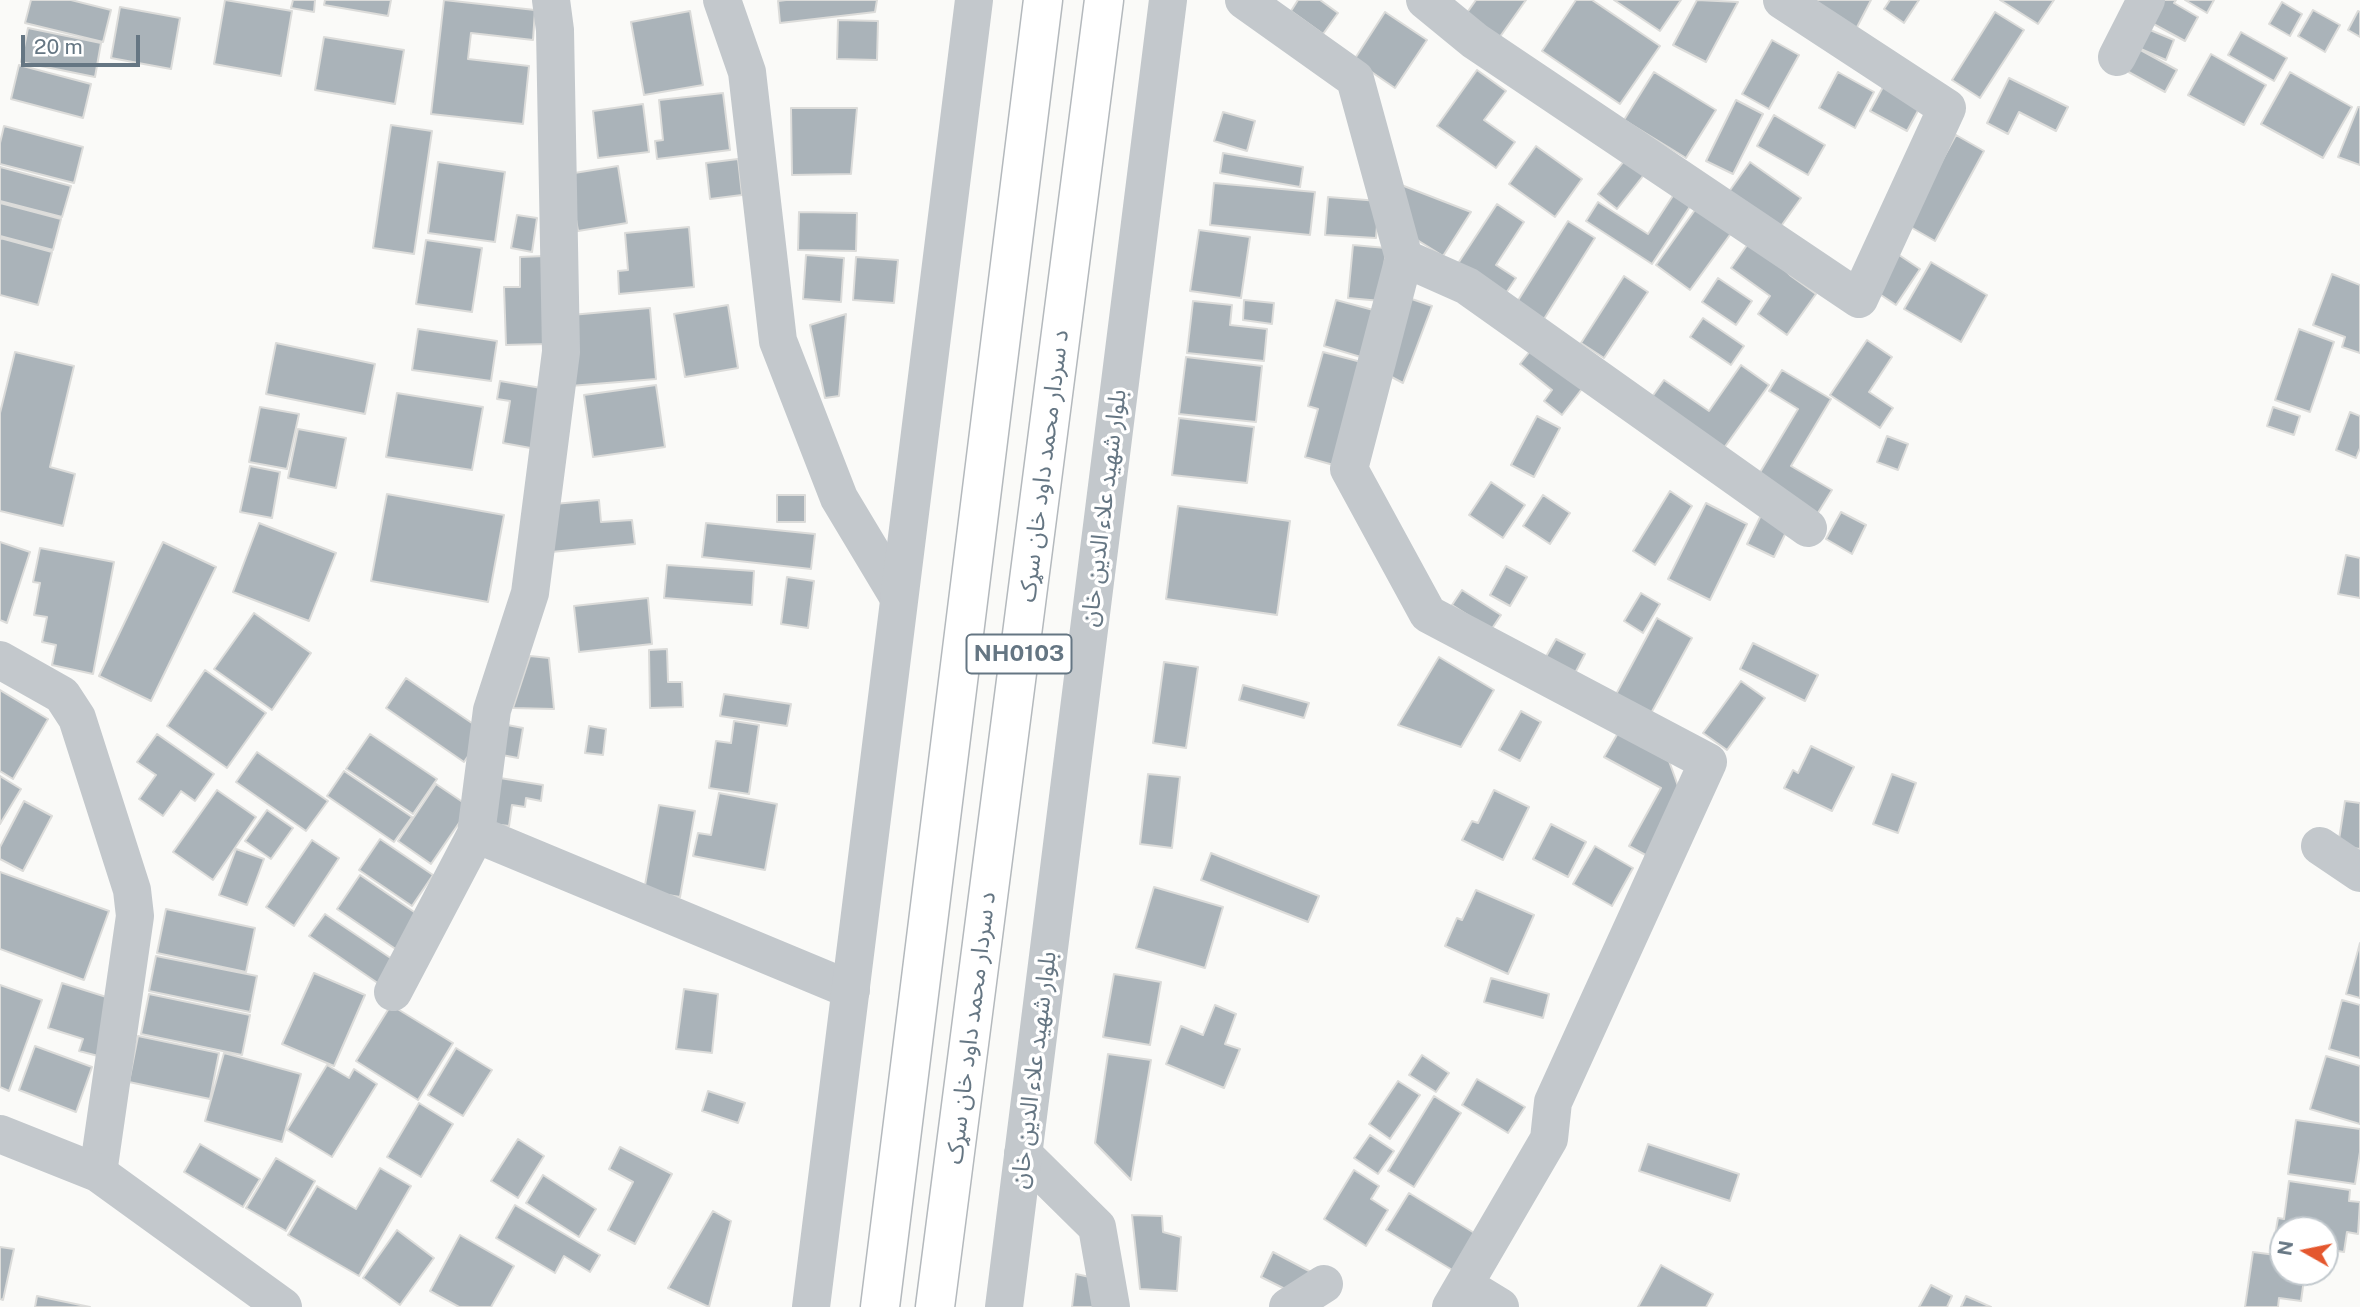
<!DOCTYPE html>
<meta charset="utf-8">
<style>
body{margin:0}
#map{position:relative;width:2360px;height:1307px;overflow:hidden;background:#fafaf8;font-family:"Public Sans",sans-serif}
canvas{display:block}
.north{position:absolute;left:2269px;top:1216px;width:70px;height:70px;box-sizing:border-box;background:#fff;border:2px solid #c1c8cd;border-radius:50%;rotate:279deg;font-size:19px;font-weight:700;line-height:28px;text-align:center;color:#657683}
.north::after{content:'';display:block;margin:auto;width:24px;height:32px;background:#e4572e;clip-path:polygon(50% 0,100% 100%,50% 72%,0 100%)}
.scale{position:absolute;left:21px;top:35px;width:119px;height:32px;box-sizing:border-box;border:4px solid #657683;border-top:0;padding-left:9px;font-size:21px;line-height:24px;white-space:nowrap;color:#657683;-webkit-text-stroke:5px #fff;paint-order:stroke}
</style>
<div id="map">
<canvas width="2360" height="1307"></canvas>
<div class="north">N</div>
<div class="scale">20 m</div>
</div>
<script>
const ctx = document.querySelector('canvas').getContext('2d');
ctx.lineJoin = 'round';
function paint(path, color) { ctx.fillStyle = color; ctx.fill(path, 'evenodd'); }
const toPath = rows => new Path2D(rows.map(r => 'M' + r).join(''));
function stroke(path, color, width, dash) { ctx.strokeStyle = color; ctx.lineWidth = width; ctx.lineCap = dash ? 'butt' : 'round'; ctx.setLineDash(dash || []); ctx.stroke(path); }
function drawText(font, color, halo, rows, align = 'center') {
  ctx.font = font + ' "Public Sans","Noto Sans Arabic",sans-serif'; ctx.lineWidth = 7; ctx.setLineDash([]); ctx.textBaseline = 'middle'; ctx.strokeStyle = halo; ctx.fillStyle = color; for (const [text, x, y, turn = 0] of rows) {
    ctx.save(); ctx.translate(x, y); ctx.rotate((+turn || 0) * Math.PI / 180); ctx.textAlign = isNaN(turn) ? turn : align; if (halo) ctx.strokeText(text, 0, 0); ctx.fillText(text, 0, 0); ctx.restore();
  }
}
const building = toPath([
 [31,0,71,0,111,10,103,42,25,23,31,0],
 [225,0,292,11,281,76,214,64,225,0],
 [293,0,315,0,314,12,291,8,293,0],
 [325,0,391,0,388,16,324,5,325,0],
 [444,0,535,10,533,40,471,33,468,59,529,66,523,124,431,114,444,0],
 [786,0,877,0,875,12,780,23,778,1,786,0],
 [1298,0,1320,0,1338,13,1323,34,1291,11,1298,0],
 [1476,0,1526,0,1497,41,1464,17,1476,0],
 [1576,0,1592,0,1660,46,1620,104,1542,51,1576,0],
 [1614,0,1681,0,1660,31,1614,0],
 [1697,0,1738,2,1706,62,1673,45,1697,0],
 [1814,0,1871,0,1855,31,1814,0],
 [1890,0,1919,0,1904,23,1884,9,1890,0],
 [2000,0,2054,0,2038,24,2000,0],
 [2160,0,2176,0,2174,3,2198,17,2185,41,2148,21,2160,0],
 [2185,0,2214,0,2207,13,2185,0],
 [2282,2,2302,14,2290,36,2269,24,2282,2],
 [120,7,180,18,171,69,111,58,120,7],
 [2313,10,2340,25,2325,52,2298,36,2313,10],
 [690,11,703,85,644,95,631,22,690,11],
 [2358,11,2360,12,2360,37,2348,30,2358,11],
 [1385,12,1427,40,1395,88,1354,60,1385,12],
 [1995,12,2024,30,1980,98,1952,80,1995,12],
 [838,20,878,21,877,60,837,59,838,20],
 [2143,27,2174,40,2166,60,2134,46,2143,27],
 [28,28,101,43,95,77,21,62,28,28],
 [2241,32,2287,58,2274,81,2228,55,2241,32],
 [324,37,404,50,395,104,315,90,324,37],
 [1772,40,1799,55,1769,109,1742,94,1772,40],
 [2137,48,2177,70,2165,92,2125,70,2137,48],
 [2211,54,2266,85,2244,125,2188,95,2211,54],
 [19,65,91,84,83,118,11,99,19,65],
 [1477,70,1506,91,1484,120,1515,142,1496,168,1437,126,1477,70],
 [1654,72,1716,110,1686,158,1624,120,1654,72],
 [1838,72,1874,92,1855,128,1819,108,1838,72],
 [2290,72,2352,107,2323,158,2261,124,2290,72],
 [2009,78,2068,107,2056,131,2019,112,2008,134,1987,123,2009,78],
 [1883,87,1920,107,1907,131,1870,111,1883,87],
 [723,93,730,150,657,159,655,141,663,140,659,100,723,93],
 [1736,100,1763,114,1733,174,1706,161,1736,100],
 [643,104,649,152,598,158,593,111,643,104],
 [2358,107,2360,107,2360,165,2338,157,2358,107],
 [791,108,857,108,851,174,792,175,791,108],
 [1223,112,1255,121,1247,151,1214,141,1223,112],
 [1774,115,1825,145,1808,175,1757,146,1774,115],
 [391,125,432,131,414,254,373,248,391,125],
 [4,126,83,147,74,183,0,164,0,143,4,126],
 [1956,135,1984,151,1935,241,1907,225,1956,135],
 [1536,146,1582,179,1555,217,1509,184,1536,146],
 [1223,153,1303,167,1300,187,1220,173,1223,153],
 [1628,156,1647,171,1617,209,1598,194,1628,156],
 [738,159,742,195,710,199,706,163,738,159],
 [438,162,505,172,495,242,428,233,438,162],
 [1750,162,1801,198,1779,229,1728,193,1750,162],
 [618,166,627,223,578,231,568,174,618,166],
 [0,167,71,186,62,217,0,201,0,167],
 [1391,181,1471,212,1443,256,1406,233,1391,181],
 [1214,183,1315,192,1310,235,1210,225,1214,183],
 [1678,188,1695,199,1652,264,1586,221,1598,202,1648,234,1678,188],
 [1328,197,1379,201,1376,238,1325,235,1328,197],
 [0,203,61,219,53,250,0,236,0,203],
 [1497,204,1524,222,1496,265,1516,278,1504,296,1457,265,1497,204],
 [1697,207,1732,232,1690,290,1656,265,1697,207],
 [799,212,857,213,856,251,798,250,799,212],
 [517,215,537,218,532,252,511,248,517,215],
 [1568,221,1595,238,1544,319,1517,302,1568,221],
 [689,227,694,287,619,294,618,271,628,270,625,233,689,227],
 [1199,230,1250,237,1241,298,1190,291,1199,230],
 [0,238,52,252,38,305,0,295,0,238],
 [1752,238,1791,276,1816,294,1787,335,1758,314,1770,296,1731,268,1752,238],
 [426,240,482,248,472,312,416,304,426,240],
 [1353,245,1386,248,1381,301,1348,298,1353,245],
 [1893,251,1920,269,1896,305,1869,287,1893,251],
 [806,255,844,258,841,302,803,299,806,255],
 [545,256,548,344,506,345,504,287,520,287,520,257,545,256],
 [856,257,898,260,894,303,853,300,856,257],
 [1931,262,1987,295,1961,342,1904,309,1931,262],
 [2332,274,2360,285,2360,353,2342,347,2345,337,2313,325,2332,274],
 [1624,276,1648,292,1604,358,1581,343,1624,276],
 [1718,278,1752,301,1736,325,1702,302,1718,278],
 [1406,297,1432,306,1403,383,1386,374,1406,297],
 [1244,300,1274,303,1272,324,1243,320,1244,300],
 [1336,300,1377,311,1364,358,1324,346,1336,300],
 [1193,301,1232,305,1230,325,1267,329,1264,361,1187,353,1193,301],
 [728,305,738,368,685,377,674,314,728,305],
 [650,308,656,379,570,386,571,315,650,308],
 [846,314,839,396,825,398,810,325,846,314],
 [1703,318,1744,346,1731,365,1690,337,1703,318],
 [418,329,497,341,491,381,412,370,418,329],
 [2299,329,2334,342,2310,412,2275,400,2299,329],
 [1867,340,1892,357,1869,392,1893,408,1880,428,1830,395,1867,340],
 [1538,341,1588,381,1562,415,1544,401,1552,390,1520,364,1538,341],
 [276,343,375,364,365,414,266,394,276,343],
 [15,352,74,366,50,467,75,474,63,526,0,511,0,413,15,352],
 [1323,352,1365,363,1337,466,1305,457,1318,409,1308,406,1323,352],
 [1186,357,1262,366,1256,422,1179,414,1186,357],
 [1741,365,1769,385,1719,455,1647,404,1664,380,1709,411,1741,365],
 [1782,370,1831,399,1791,466,1832,490,1816,516,1756,479,1798,409,1769,391,1782,370],
 [500,381,547,389,536,449,503,443,510,401,497,399,500,381],
 [656,385,665,447,593,457,584,395,656,385],
 [397,393,483,407,472,470,386,457,397,393],
 [260,407,299,414,287,469,249,462,260,407],
 [2273,407,2300,416,2294,435,2267,426,2273,407],
 [2350,412,2360,416,2360,448,2356,458,2336,450,2350,412],
 [1537,416,1560,428,1534,477,1511,465,1537,416],
 [1179,418,1254,427,1247,483,1172,475,1179,418],
 [298,429,346,438,336,488,288,478,298,429],
 [1887,436,1908,444,1898,470,1877,462,1887,436],
 [250,466,280,472,272,518,240,512,250,466],
 [1491,482,1525,505,1503,538,1469,515,1491,482],
 [1670,491,1692,506,1655,565,1633,551,1670,491],
 [387,494,504,515,488,602,371,581,387,494],
 [777,495,805,495,805,522,777,522,777,495],
 [1543,495,1570,513,1550,544,1523,526,1543,495],
 [599,500,601,522,632,520,635,544,551,552,554,504,599,500],
 [1706,503,1747,524,1710,600,1668,579,1706,503],
 [1178,506,1290,521,1277,615,1166,599,1178,506],
 [1763,511,1790,524,1774,557,1747,544,1763,511],
 [1841,512,1866,525,1852,554,1826,539,1841,512],
 [259,523,336,553,309,621,233,592,259,523],
 [706,523,815,534,811,569,702,557,706,523],
 [0,542,30,552,7,623,0,620,0,542],
 [163,542,216,567,151,701,99,676,163,542],
 [40,548,114,562,93,674,52,665,56,645,42,642,47,617,34,615,40,583,33,582,40,548],
 [2346,555,2360,558,2360,598,2338,594,2346,555],
 [667,565,754,571,752,605,664,598,667,565],
 [1506,566,1527,577,1510,606,1490,595,1506,566],
 [787,577,814,581,808,628,781,624,787,577],
 [1462,590,1501,615,1491,630,1452,605,1462,590],
 [1641,593,1660,604,1643,633,1624,621,1641,593],
 [648,598,652,644,579,652,574,606,648,598],
 [254,613,311,653,272,710,214,669,254,613],
 [1657,618,1692,638,1649,717,1614,698,1657,618],
 [1556,639,1585,654,1574,675,1544,660,1556,639],
 [1753,643,1818,675,1805,701,1740,669,1753,643],
 [667,649,668,682,682,682,683,707,650,708,649,650,667,649],
 [530,656,549,658,554,709,513,708,530,656],
 [1439,657,1494,690,1461,747,1398,725,1439,657],
 [1164,662,1198,667,1186,748,1153,743,1164,662],
 [205,670,266,713,227,768,167,726,205,670],
 [406,678,485,732,464,762,386,708,406,678],
 [1741,681,1765,698,1727,750,1703,733,1741,681],
 [1243,685,1309,703,1304,718,1239,700,1243,685],
 [0,690,48,719,13,779,0,771,0,690],
 [724,694,791,704,787,726,720,716,724,694],
 [1521,711,1541,722,1520,761,1499,750,1521,711],
 [734,721,759,725,749,794,709,788,716,741,731,743,734,721],
 [497,723,523,728,518,758,491,753,497,723],
 [589,726,606,729,603,755,585,753,589,726],
 [1618,733,1669,761,1683,800,1651,858,1629,846,1661,788,1604,757,1618,733],
 [157,734,214,774,195,801,181,791,163,816,139,799,156,775,137,762,157,734],
 [370,734,437,779,413,814,346,769,370,734],
 [1811,746,1854,767,1832,811,1784,788,1793,770,1798,773,1811,746],
 [257,752,328,801,306,831,236,782,257,752],
 [344,771,412,817,394,842,327,796,344,771],
 [1148,774,1180,777,1172,848,1140,844,1148,774],
 [1892,774,1916,783,1898,833,1873,824,1892,774],
 [0,776,21,789,0,824,0,776],
 [500,778,543,785,541,801,526,798,525,807,512,805,509,826,492,824,500,778],
 [436,784,470,807,431,864,398,841,436,784],
 [217,790,256,817,213,880,173,852,217,790],
 [1494,790,1529,807,1503,860,1462,840,1472,821,1478,823,1494,790],
 [719,793,777,804,765,870,693,856,698,833,711,835,719,793],
 [24,801,52,816,23,871,0,859,0,847,24,801],
 [2345,801,2360,803,2360,849,2338,846,2345,801],
 [659,805,695,811,680,897,644,891,659,805],
 [267,810,293,828,271,859,245,841,267,810],
 [1551,824,1586,842,1568,877,1533,859,1551,824],
 [380,839,433,875,412,906,359,870,380,839],
 [312,840,339,858,294,926,266,907,312,840],
 [1595,846,1633,868,1612,906,1573,884,1595,846],
 [236,849,264,859,247,905,219,895,236,849],
 [1211,853,1319,896,1308,922,1201,880,1211,853],
 [0,872,109,911,84,980,0,949,0,872],
 [360,875,420,916,397,950,337,909,360,875],
 [1154,887,1223,907,1205,968,1136,948,1154,887],
 [1476,890,1534,915,1508,974,1445,946,1457,918,1462,920,1476,890],
 [166,909,255,928,246,972,157,953,166,909],
 [325,914,398,963,382,986,309,936,325,914],
 [2360,943,2360,998,2346,994,2360,943],
 [156,956,257,976,250,1012,149,991,156,956],
 [314,973,365,995,334,1066,282,1044,314,973],
 [1114,974,1161,982,1150,1045,1103,1037,1114,974],
 [1491,978,1549,994,1543,1018,1484,1002,1491,978],
 [62,983,119,1001,102,1057,79,1051,83,1039,48,1028,62,983],
 [0,985,42,1000,9,1091,0,1087,0,985],
 [684,989,718,994,712,1053,676,1049,684,989],
 [149,994,250,1015,242,1055,141,1034,149,994],
 [2342,1000,2360,1005,2360,1058,2329,1049,2342,1000],
 [391,1005,453,1043,418,1100,356,1061,391,1005],
 [1215,1005,1236,1014,1225,1044,1240,1049,1224,1088,1166,1064,1181,1026,1203,1035,1215,1005],
 [138,1036,219,1053,210,1099,129,1082,138,1036],
 [35,1046,92,1067,76,1112,19,1090,35,1046],
 [456,1048,492,1070,463,1116,428,1095,456,1048],
 [224,1053,301,1074,282,1142,205,1121,224,1053],
 [1108,1054,1151,1060,1131,1180,1095,1143,1108,1054],
 [1422,1055,1449,1073,1436,1092,1409,1075,1422,1055],
 [2326,1056,2360,1066,2360,1124,2310,1109,2326,1056],
 [327,1065,349,1078,354,1069,377,1084,332,1157,287,1130,327,1065],
 [1477,1079,1525,1107,1508,1133,1462,1105,1477,1079],
 [1398,1081,1420,1095,1390,1139,1369,1124,1398,1081],
 [708,1091,745,1103,738,1123,702,1111,708,1091],
 [1434,1096,1461,1113,1414,1187,1388,1171,1434,1096],
 [419,1103,453,1124,421,1177,387,1157,419,1103],
 [2296,1120,2360,1129,2360,1152,2355,1184,2288,1174,2296,1120],
 [1370,1135,1394,1151,1378,1174,1354,1158,1370,1135],
 [518,1139,544,1156,518,1198,491,1181,518,1139],
 [200,1144,260,1179,243,1207,184,1172,200,1144],
 [1648,1144,1739,1174,1730,1201,1639,1171,1648,1144],
 [620,1147,672,1174,635,1244,608,1230,633,1182,609,1169,620,1147],
 [276,1158,315,1181,286,1231,246,1208,276,1158],
 [380,1168,411,1186,359,1276,288,1235,317,1186,356,1209,380,1168],
 [1354,1170,1379,1186,1371,1199,1388,1210,1366,1246,1324,1219,1354,1170],
 [543,1175,596,1209,579,1237,526,1203,543,1175],
 [2289,1181,2350,1190,2349,1201,2360,1202,2358,1234,2347,1232,2344,1252,2325,1249,2325,1230,2283,1230,2283,1243,2274,1242,2278,1218,2284,1219,2289,1181],
 [1409,1193,1476,1234,1454,1271,1386,1230,1409,1193],
 [515,1205,600,1255,590,1272,564,1256,555,1273,496,1238,515,1205],
 [713,1211,731,1221,709,1307,668,1288,713,1211],
 [1132,1215,1162,1216,1163,1232,1181,1237,1177,1291,1140,1289,1132,1215],
 [397,1230,434,1258,400,1305,363,1278,397,1230],
 [460,1235,514,1266,491,1307,459,1307,430,1291,460,1235],
 [0,1247,14,1249,3,1300,0,1299,0,1247],
 [1273,1252,1311,1272,1299,1296,1261,1277,1273,1252],
 [2253,1252,2283,1256,2283,1272,2305,1272,2301,1301,2279,1298,2278,1307,2245,1307,2253,1252],
 [1661,1265,1713,1294,1706,1307,1638,1307,1661,1265],
 [1076,1274,1099,1279,1098,1307,1072,1307,1076,1274],
 [1931,1285,1952,1296,1947,1307,1919,1307,1931,1285],
 [37,1296,90,1307,35,1307,37,1296],
 [1966,1296,1991,1307,1961,1307,1966,1296]
]);
paint(building, '#aab3b9');
stroke(building, '#dcdcda', 2);
const trunk = toPath([
 [880,1307,1043,0],
 [935,1307,1104,0]
]);
stroke(trunk, '#b4b9bd', 41);
stroke(toPath([
 [722,0,747,72,778,341,839,498,899,598],
 [1244,0,1355,79,1404,258,1349,469,1428,614,1708,762,1553,1102,1549,1139,1451,1307],
 [1425,0,1475,41,1859,299,1947,108,1782,0],
 [2117,57,2146,0],
 [1404,258,1467,286,1808,528],
 [0,660,62,695,77,718,132,890,135,916,98,1173],
 [476,834,851,990],
 [2320,846,2360,873],
 [393,992,476,834,492,710,530,593,561,352,555,30,551,0],
 [1023,1154,1097,1227,1111,1307],
 [1464,1285,1500,1307],
 [1288,1307,1324,1284]
]), '#c3c8cc', 38);
stroke(toPath([
 [0,1134,98,1173,283,1307],
 [811,1307,974,0],
 [1004,1307,1168,0]
]), '#c3c8cc', 38);
stroke(trunk, '#fff', 38);
for (const [x, y, w] of [
 [1019,654,105]
]) { const box = new Path2D(); box.roundRect(x - w / 2, y - 19.5, w, 39, 5); ctx.fillStyle = '#fff'; ctx.fill(box); stroke(box, '#657683', 2); }
drawText('bold 23px', '#657683', null, [
 ["NH0103",1019,654]
]);
drawText('24px', '#657683', '#fff', [
 ["د سردار محمد داود خان سړک",1044,466,-83],
 ["بلوار شهید علاء الدین خان",1104,508,-83],
 ["د سردار محمد داود خان سړک",971,1028,-83],
 ["بلوار شهید علاء الدین خان",1034,1070,-83]
]);
</script>
